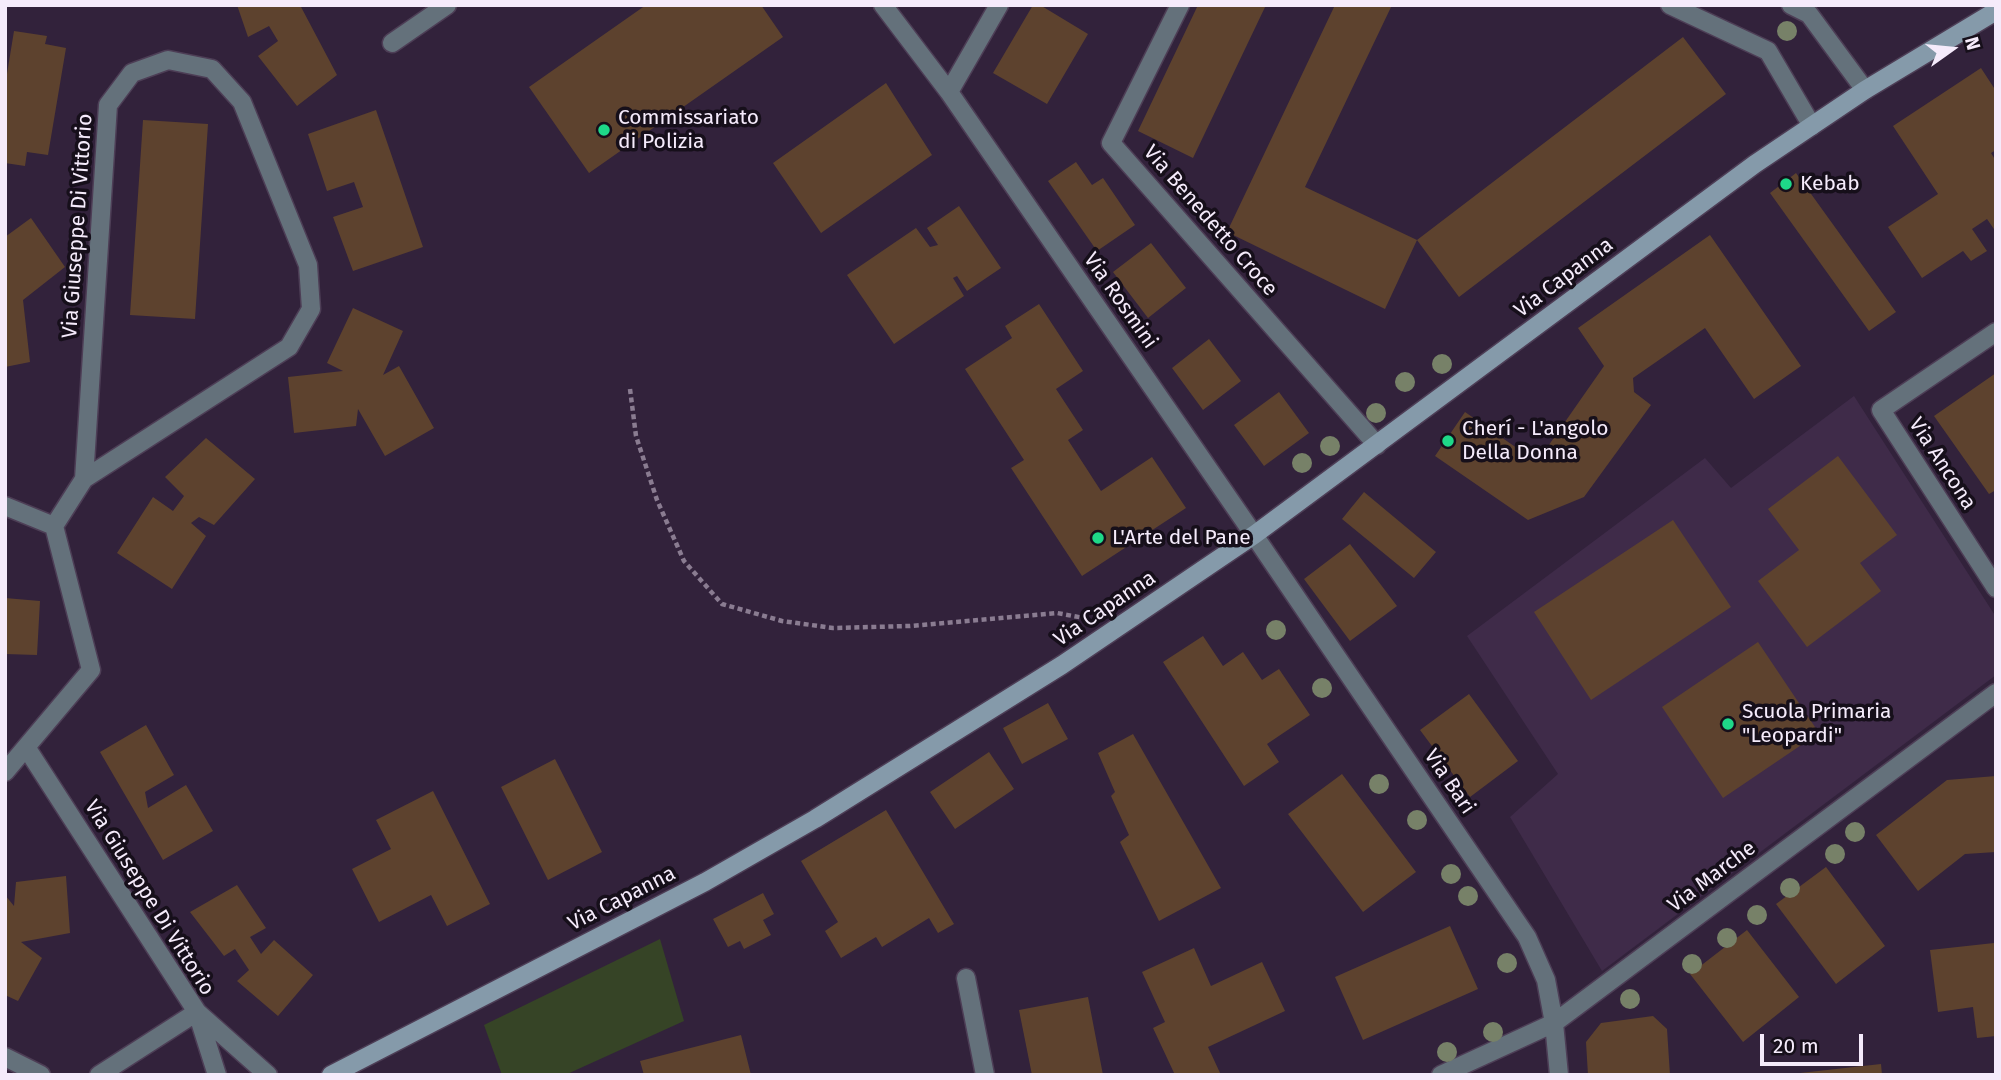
<!DOCTYPE html>
<meta charset="utf-8">
<style>
body{margin:0}
#map{position:relative;width:2001px;height:1080px;overflow:hidden;background:#32223b;font-family:"Fira Sans",sans-serif}
canvas{display:block}
.frame{position:absolute;inset:0;border:7px solid #f5ebfb;pointer-events:none}
.north{position:absolute;left:1917px;top:14px;width:70px;height:70px;-webkit-text-stroke:5px #160f1a;paint-order:stroke;rotate:75deg;font-size:19px;font-weight:700;line-height:28px;text-align:center;color:#f5ebfb}
.north::after{content:'';display:block;margin:auto;width:24px;height:32px;background:#f5ebfb;clip-path:polygon(50% 0,100% 100%,50% 72%,0 100%)}
.scale{position:absolute;left:1760px;top:1034px;width:103px;height:32px;box-sizing:border-box;border:4px solid #f5ebfb;border-top:0;padding-left:9px;font-size:21px;line-height:24px;white-space:nowrap;color:#f5ebfb;-webkit-text-stroke:5px #160f1a;paint-order:stroke}
</style>
<div id="map">
<canvas width="2001" height="1080"></canvas>
<div class="frame"></div>
<div class="north">N</div>
<div class="scale">20 m</div>
</div>
<script>
const ctx = document.querySelector('canvas').getContext('2d');
ctx.lineJoin = 'round';
function paint(path, color) { ctx.fillStyle = color; ctx.fill(path, 'evenodd'); }
const toPath = rows => new Path2D(rows.map(r => 'M' + r).join(''));
function stroke(path, color, width, dash) { ctx.strokeStyle = color; ctx.lineWidth = width; ctx.lineCap = dash ? 'butt' : 'round'; ctx.setLineDash(dash || []); ctx.stroke(path); }
function drawText(font, color, halo, rows, align = 'center') {
  ctx.font = font + ' "Fira Sans",sans-serif'; ctx.lineWidth = 7; ctx.setLineDash([]); ctx.textBaseline = 'middle'; ctx.strokeStyle = halo; ctx.fillStyle = color; for (const [text, x, y, turn = 0] of rows) {
    ctx.save(); ctx.translate(x, y); ctx.rotate((+turn || 0) * Math.PI / 180); ctx.textAlign = isNaN(turn) ? turn : align; if (halo) ctx.strokeText(text, 0, 0); ctx.fillText(text, 0, 0); ctx.restore();
  }
}
paint(toPath([
 [1854,396,1996,617,1996,675,1602,971,1510,817,1558,774,1467,636,1705,458,1731,488]
]), '#3f2b49');
paint(toPath([
 [660,939,684,1021,565,1075,502,1075,484,1025]
]), '#364426');
paint(toPath([
 [237,5,300,5,337,75,297,106,258,56,278,41,269,26,248,37],
 [646,5,761,5,783,37,589,173,529,87],
 [1033,5,1040,5,1088,34,1047,104,993,73],
 [1198,5,1266,5,1193,158,1138,131],
 [1335,5,1392,5,1305,187,1417,240,1385,309,1227,232],
 [14,31,47,36,45,44,66,48,48,155,27,152,25,166,5,163,5,86],
 [1683,37,1726,94,1459,297,1417,240],
 [1981,68,1996,91,1996,150,1991,153,1996,161,1996,232,1987,219,1972,229,1987,251,1971,261,1963,251,1922,278,1888,227,1938,194,1893,126],
 [886,83,932,155,821,233,773,163],
 [376,110,423,247,353,271,333,217,363,207,354,182,327,191,308,134],
 [143,120,208,124,195,319,130,315],
 [1076,162,1092,185,1103,178,1135,225,1097,251,1048,181],
 [1796,173,1896,312,1869,331,1770,193],
 [959,206,1001,268,967,291,957,276,953,278,964,296,894,344,847,275,916,228,930,247,938,245,927,228],
 [31,218,65,267,23,300,30,362,5,367,5,237],
 [1710,235,1801,366,1754,399,1705,328,1633,378,1634,392,1651,405,1584,497,1528,520,1435,456,1465,412,1537,462,1604,366,1578,328],
 [1151,243,1186,288,1148,318,1113,272],
 [1039,304,1083,371,1056,389,1083,430,1068,440,1101,491,1152,457,1186,508,1082,576,1011,468,1024,460,965,369,1012,338,1005,326],
 [353,308,403,331,383,375,399,366,434,428,385,456,358,409,356,426,294,433,288,377,343,371,327,363],
 [1209,339,1241,381,1203,410,1172,368],
 [1996,373,1996,490,1989,494,1934,416],
 [1279,392,1309,433,1264,466,1234,425],
 [206,438,255,479,214,525,199,517,191,523,206,536,172,589,117,553,153,497,173,511,184,496,165,477],
 [1838,456,1897,535,1860,563,1881,591,1807,647,1758,581,1799,550,1768,509],
 [1364,492,1436,552,1414,578,1342,519],
 [1673,520,1731,607,1591,700,1534,612],
 [1350,544,1397,606,1350,641,1304,579],
 [5,598,40,601,37,655,5,654],
 [1203,636,1223,666,1243,652,1262,680,1279,669,1310,715,1267,744,1279,762,1244,786,1163,662],
 [1758,642,1819,733,1723,798,1662,707],
 [1469,694,1518,761,1470,797,1420,730],
 [1048,703,1068,739,1022,764,1003,728],
 [146,725,174,775,145,792,148,808,186,785,213,831,163,860,100,752],
 [1133,734,1221,888,1159,921,1120,842,1129,835,1111,796,1115,792,1098,753],
 [989,752,1014,789,955,829,930,792],
 [555,759,602,852,548,880,501,787],
 [1342,774,1416,872,1363,912,1288,814],
 [1996,776,1996,852,1965,854,1918,891,1876,835,1947,780],
 [433,791,490,904,447,926,431,895,379,922,352,869,391,849,376,820],
 [886,810,954,924,938,933,929,918,882,947,876,937,841,958,825,931,838,922,801,861],
 [1826,867,1885,946,1836,984,1776,904],
 [66,876,70,933,21,942,42,958,18,1001,5,995,5,895,14,906,16,882],
 [237,885,266,928,250,937,261,954,274,940,313,975,278,1016,237,981,249,970,235,949,224,956,190,912],
 [763,893,774,914,763,920,771,935,744,949,740,941,728,947,713,919],
 [1450,926,1478,989,1363,1040,1335,977],
 [1747,930,1799,997,1743,1042,1690,974],
 [1994,943,1996,961,1996,1036,1977,1038,1973,1007,1938,1012,1930,950],
 [1194,948,1211,986,1262,962,1285,1011,1208,1047,1221,1075,1175,1075,1153,1028,1165,1022,1142,972],
 [1088,997,1103,1075,1032,1075,1019,1010],
 [1653,1016,1667,1029,1670,1075,1588,1075,1586,1042,1601,1023],
 [741,1035,751,1075,644,1075,640,1061],
 [1881,1064,1882,1075,1800,1075,1800,1073]
]), '#5d422e');
const minor = toPath([
 [883,5,949,92,1254,535,1527,937,1546,980,1554,1023,1559,1075],
 [1180,5,1111,143,1377,445],
 [1670,5,1768,51,1812,126],
 [1791,5,1809,14,1865,90],
 [392,43,447,5],
 [949,92,999,5],
 [1996,332,1881,410,1996,588],
 [5,506,54,526,91,670,5,772],
 [54,526,84,479,108,105,132,73,168,60,212,69,242,102,308,265,311,309,289,347,84,479],
 [26,747,197,1012,217,1075],
 [966,978,985,1075],
 [197,1012,268,1075],
 [5,1057,41,1075],
 [99,1075,197,1012],
 [1441,1075,1554,1023,1996,693]
]);
const secondary = toPath([
 [331,1075,705,882,815,819,1062,665,1254,535,1755,164,1865,90,1996,11]
]);
stroke(minor, '#4d3e56', 21);
stroke(secondary, '#4d3e56', 21);
stroke(toPath([
 [630,389,636,436,657,500,684,561,722,604,782,621,833,628,910,626,1057,613,1084,618]
]), '#8a7c91', 4.5, [5, 3.5]);
stroke(minor, '#64717b', 18);
stroke(secondary, '#859aaa', 18);
ctx.fillStyle = '#778168';
for (const [x, y] of [
 [1787,31],
 [1442,364],
 [1405,382],
 [1376,413],
 [1330,446],
 [1302,463],
 [1276,630],
 [1322,688],
 [1379,784],
 [1417,820],
 [1855,832],
 [1835,854],
 [1451,874],
 [1790,888],
 [1468,896],
 [1757,915],
 [1727,938],
 [1507,963],
 [1692,964],
 [1630,999],
 [1493,1032],
 [1447,1052]
]) { ctx.beginPath(); ctx.arc(x, y, 10, 0, 2 * Math.PI); ctx.fill(); }
for (const [x, y, r, color] of [
 [604,130,7,"#1ed888"],
 [1786,184,7,"#1ed888"],
 [1448,441,7,"#1ed888"],
 [1098,538,7,"#1ed888"],
 [1728,724,7,"#1ed888"]
]) { const dot = new Path2D(); dot.arc(x, y, r, 0, 2 * Math.PI); ctx.fillStyle = color; ctx.fill(dot); stroke(dot, '#160f1a', 2.5); }
drawText('21px', '#f5ebfb', '#160f1a', [
 ["Commissariato",618,118],
 ["di Polizia",618,142],
 ["Kebab",1800,184],
 ["Cherí - L'angolo",1462,429],
 ["Della Donna",1462,453],
 ["L'Arte del Pane",1112,538],
 ["Scuola Primaria",1742,712],
 ["\"Leopardi\"",1742,736]
], 'left');
drawText('21px', '#f5ebfb', '#160f1a', [
 ["Via Benedetto Croce",1210,221,49],
 ["Via Giuseppe Di Vittorio",78,226,-86],
 ["Via Capanna",1564,278,-37],
 ["Via Rosmini",1120,301,55],
 ["Via Ancona",1942,464,57],
 ["Via Capanna",1105,609,-34],
 ["Via Bari",1449,782,56],
 ["Via Marche",1712,877,-37],
 ["Via Giuseppe Di Vittorio",149,898,58],
 ["Via Capanna",622,899,-27]
]);
</script>
